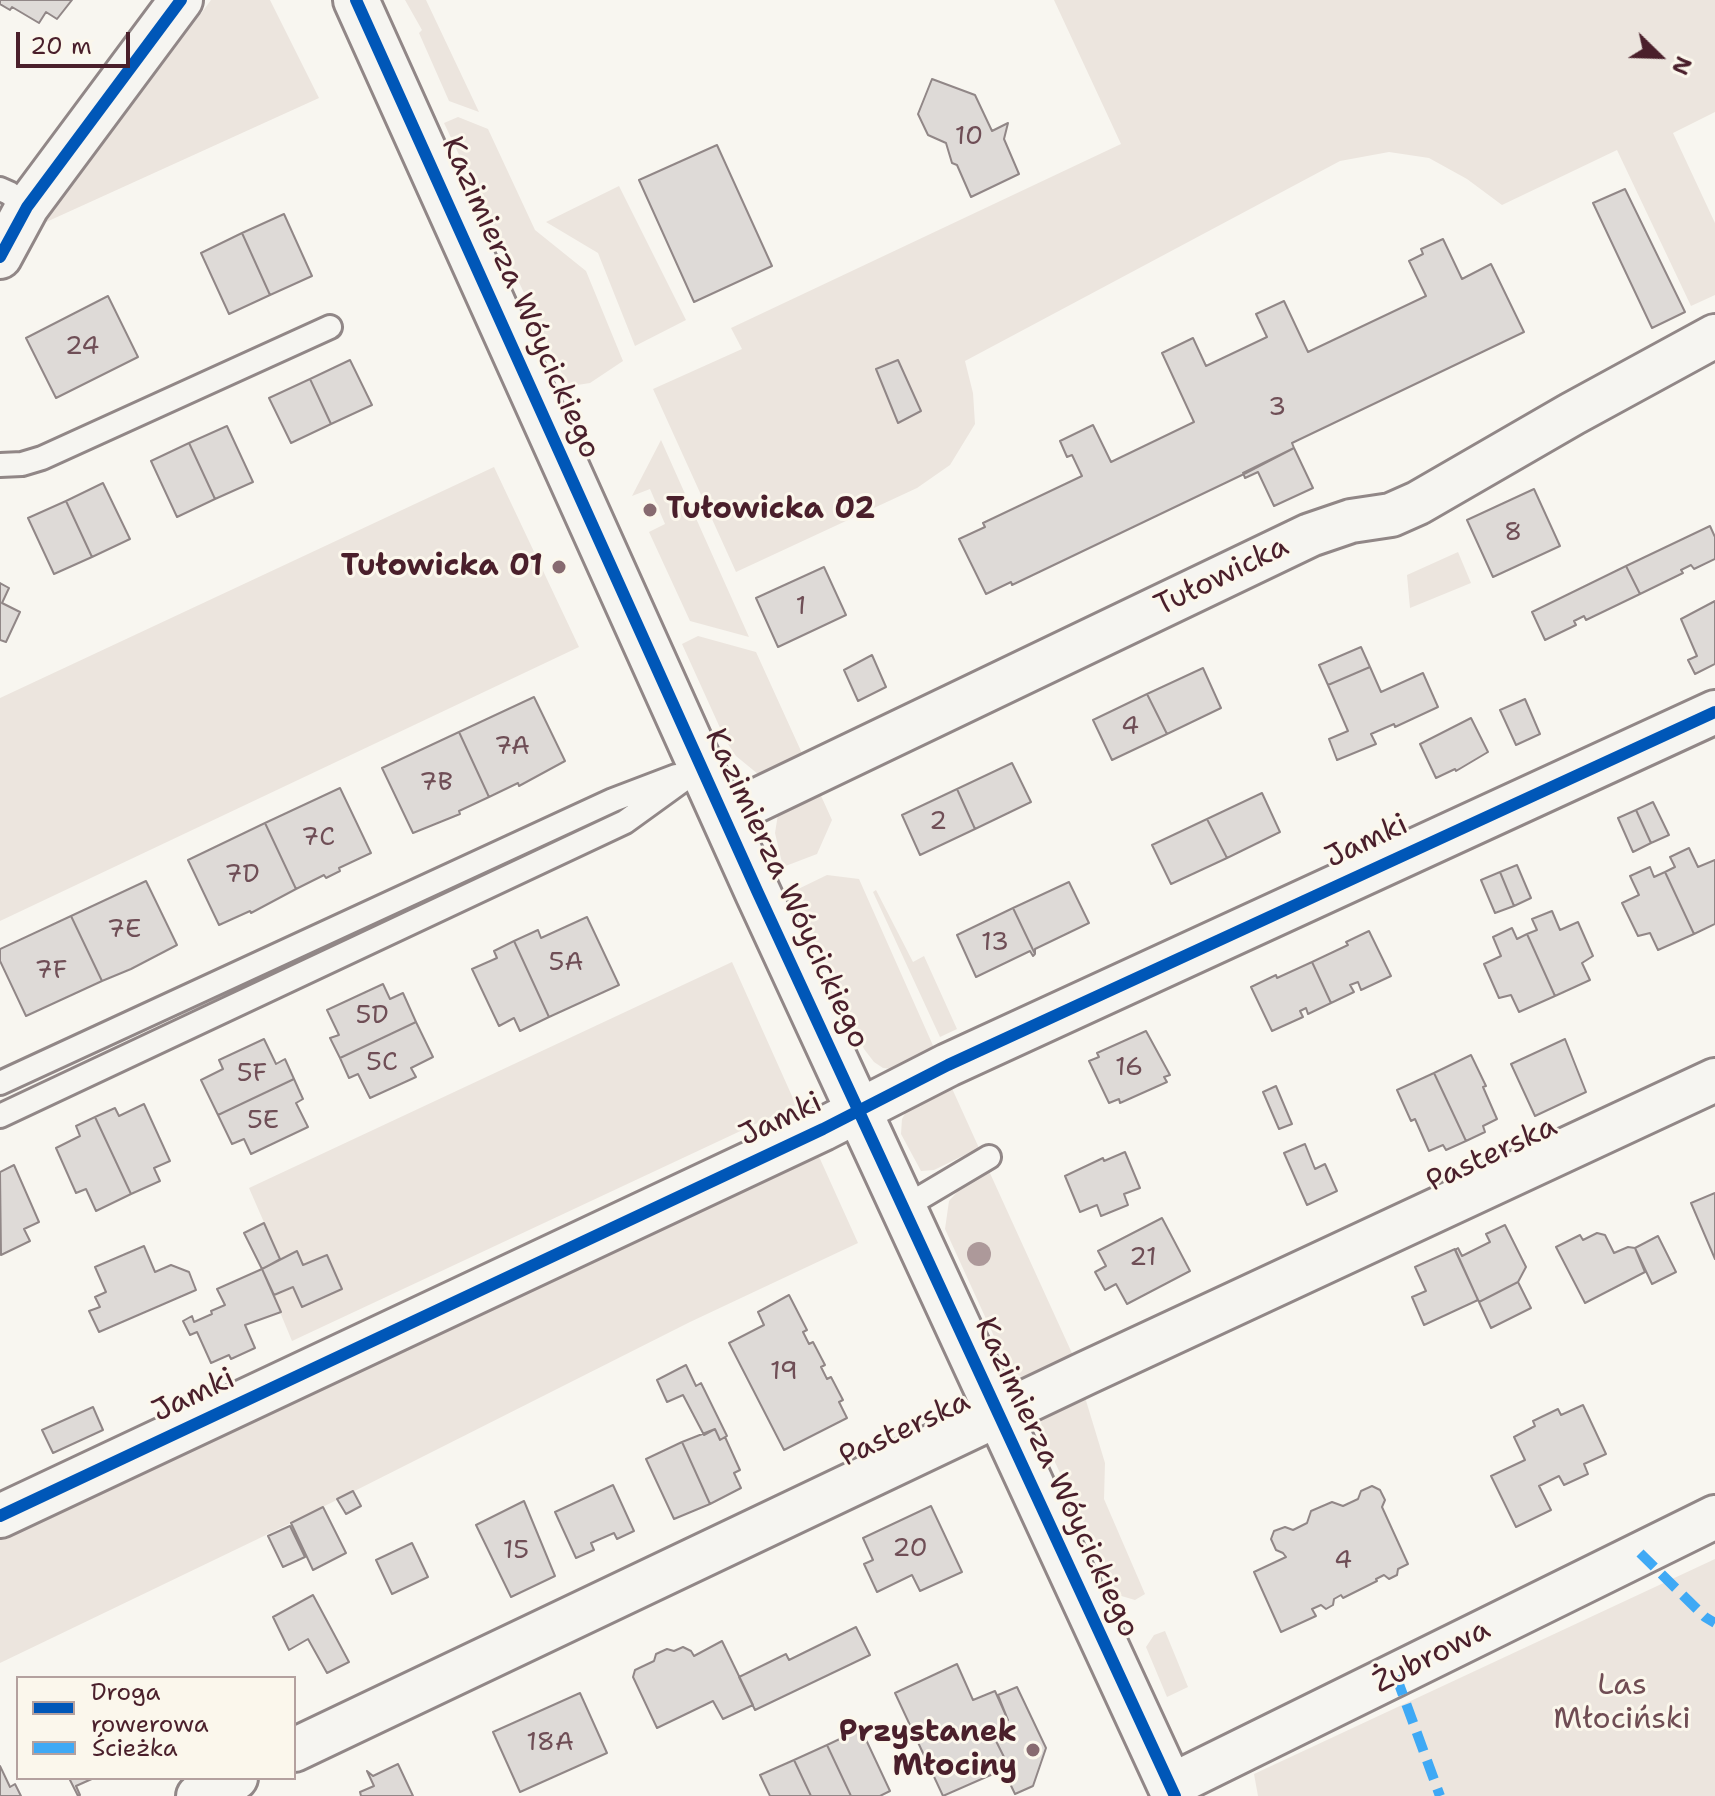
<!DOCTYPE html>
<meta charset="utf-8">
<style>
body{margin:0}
#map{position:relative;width:1715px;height:1796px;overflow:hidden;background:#f8f6f0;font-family:"Shantell Sans",sans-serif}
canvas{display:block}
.legend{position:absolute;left:16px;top:1676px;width:280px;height:104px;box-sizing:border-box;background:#fbf7ec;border:2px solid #b4a19f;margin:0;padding:10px 14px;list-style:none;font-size:24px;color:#4a1f2b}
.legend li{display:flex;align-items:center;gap:16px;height:40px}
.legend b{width:40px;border:2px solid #b4a19f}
.north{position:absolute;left:1619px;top:16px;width:80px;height:80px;-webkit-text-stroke:6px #fbf7ec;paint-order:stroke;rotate:113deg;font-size:22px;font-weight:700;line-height:32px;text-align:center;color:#4a1f2b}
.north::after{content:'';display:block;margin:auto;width:28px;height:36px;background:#4a1f2b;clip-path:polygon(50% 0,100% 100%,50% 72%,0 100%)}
.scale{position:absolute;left:16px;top:32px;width:114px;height:36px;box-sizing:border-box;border:4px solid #4a1f2b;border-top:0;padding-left:10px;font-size:24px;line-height:28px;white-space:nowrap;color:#4a1f2b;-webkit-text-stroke:6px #fbf7ec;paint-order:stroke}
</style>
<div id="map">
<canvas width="1715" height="1796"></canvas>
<ul class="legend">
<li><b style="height:10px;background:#0057b8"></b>Droga rowerowa</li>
<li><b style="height:10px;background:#3fa9f5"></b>Ścieżka</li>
</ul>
<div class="north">N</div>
<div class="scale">20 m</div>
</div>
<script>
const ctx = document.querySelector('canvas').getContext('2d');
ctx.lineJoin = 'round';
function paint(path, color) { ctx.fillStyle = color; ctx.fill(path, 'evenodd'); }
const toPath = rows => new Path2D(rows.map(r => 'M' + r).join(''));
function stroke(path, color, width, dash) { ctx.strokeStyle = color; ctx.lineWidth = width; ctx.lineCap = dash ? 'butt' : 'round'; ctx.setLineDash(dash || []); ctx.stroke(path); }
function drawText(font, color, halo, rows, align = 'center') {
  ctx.font = font + ' "Shantell Sans",sans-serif'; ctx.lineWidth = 6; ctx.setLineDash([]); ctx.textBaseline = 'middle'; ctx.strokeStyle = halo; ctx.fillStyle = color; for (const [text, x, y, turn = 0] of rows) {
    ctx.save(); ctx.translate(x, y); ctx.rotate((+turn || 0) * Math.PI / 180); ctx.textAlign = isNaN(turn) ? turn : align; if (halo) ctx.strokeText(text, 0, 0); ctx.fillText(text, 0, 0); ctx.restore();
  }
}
paint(toPath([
 [211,0,270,0,319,98,44,223],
 [405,0,426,0,479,112,449,101,419,33,422,30],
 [1054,0,1715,0,1715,112,1673,133,1715,223,1715,295,1691,306,1617,150,1502,205,1467,179,1429,158,1389,152,1340,161,965,361,973,393,975,424,950,465,917,488,736,572,653,389,742,349,731,328,1121,144],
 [458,117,488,129,535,230,586,271,623,361,590,383,571,386,565,380,444,123],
 [619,186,686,320,635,346,598,253,546,222],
 [661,440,749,637,690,621,649,532,665,524,650,489,632,496],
 [494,467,579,647,0,921,0,698],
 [1458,552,1471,583,1410,608,1407,575],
 [698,636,756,652,806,762,764,779,736,756,726,741,682,644],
 [817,787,832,820,817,854,783,867,775,833,779,808],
 [827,875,859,879,935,1050,893,1069,883,1068,874,1062,864,1049,792,892],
 [876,890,913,962,924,956,957,1029,940,1037,873,892],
 [732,962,796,1105,292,1341,262,1269,280,1259,249,1188],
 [950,1084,979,1148,934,1170,921,1171,901,1134,902,1119,909,1106],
 [816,1150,858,1243,690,1322,291,1523,0,1663,0,1537],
 [989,1171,1076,1362,1025,1380,1008,1367,945,1229,949,1201,957,1192],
 [1084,1394,1105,1463,1104,1499,1145,1594,1135,1600,1118,1595,1042,1435,1041,1420,1050,1408],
 [1715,1559,1715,1796,1258,1796,1254,1774],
 [1165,1631,1188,1687,1167,1697,1146,1647,1154,1635]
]), '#ece5de');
const building = toPath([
 [0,0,72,0,57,19,46,12,39,23,12,7,10,10,0,4,0,0],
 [932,79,975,95,992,131,1008,123,1004,139,1019,174,971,197,957,165,952,163,946,143,928,135,918,114,932,79],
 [717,145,772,266,694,302,639,180,717,145],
 [1625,189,1685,312,1652,328,1593,203,1625,189],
 [284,214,312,276,270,295,242,233,284,214],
 [242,233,270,295,229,314,201,253,242,233],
 [1443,239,1462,279,1491,264,1524,332,1292,443,1294,448,1244,474,1012,585,1011,582,986,594,959,539,985,527,983,523,1082,476,1072,455,1067,457,1060,441,1093,425,1111,462,1194,422,1162,353,1193,338,1206,366,1267,337,1256,314,1284,301,1308,352,1426,296,1409,261,1423,254,1421,249,1443,239],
 [108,296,138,357,56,398,26,338,108,296],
 [350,360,372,405,331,424,310,379,350,360],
 [898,360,921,411,898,423,876,369,898,360],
 [310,379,331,424,291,443,269,398,310,379],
 [227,426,253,482,215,499,189,443,227,426],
 [189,443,215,499,177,517,151,461,189,443],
 [1294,448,1313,488,1274,506,1258,472,1245,478,1243,473,1294,448],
 [103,483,130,539,92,557,66,501,103,483],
 [1534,489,1560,546,1493,577,1467,520,1534,489],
 [66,501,92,557,54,574,28,518,66,501],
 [1710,526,1715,537,1715,559,1694,569,1691,565,1681,570,1683,573,1640,594,1626,566,1710,526],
 [1626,566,1640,594,1586,620,1584,616,1574,621,1576,625,1545,640,1532,612,1626,566],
 [824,567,846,615,778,647,756,598,824,567],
 [0,583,9,588,2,603,20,612,6,642,0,640,0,583],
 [1715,601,1715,664,1695,674,1688,660,1697,656,1681,619,1715,601],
 [1361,647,1370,667,1328,685,1319,665,1361,647],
 [872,655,886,687,858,701,844,670,872,655],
 [1370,667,1381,692,1423,673,1438,707,1395,727,1394,724,1371,734,1376,744,1337,760,1329,739,1348,731,1328,685,1370,667],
 [1203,668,1221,708,1167,734,1147,694,1203,668],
 [1147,694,1167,734,1112,760,1093,720,1147,694],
 [534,697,565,761,519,786,518,783,489,797,459,732,534,697],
 [1525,699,1540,734,1516,745,1500,710,1525,699],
 [1471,718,1488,752,1456,771,1455,769,1436,778,1420,744,1471,718],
 [459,732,489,797,459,811,460,814,413,833,382,768,459,732],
 [1012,763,1031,802,975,829,957,789,1012,763],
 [340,788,371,853,339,868,340,871,326,878,324,875,296,889,265,823,340,788],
 [957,789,975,829,920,855,902,815,957,789],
 [1262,793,1280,832,1227,858,1207,819,1262,793],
 [1653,802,1669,835,1651,843,1636,810,1653,802],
 [1636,810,1651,843,1633,852,1618,818,1636,810],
 [1207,819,1227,858,1171,884,1152,845,1207,819],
 [265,823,296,889,251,913,250,911,219,925,188,860,265,823],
 [1689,848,1698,867,1715,860,1715,924,1694,934,1665,872,1675,867,1670,857,1689,848],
 [1517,865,1531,898,1514,906,1500,872,1517,865],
 [1650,867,1654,877,1665,872,1694,934,1658,950,1650,933,1638,936,1622,903,1639,895,1630,876,1650,867],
 [1500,872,1514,906,1495,913,1481,880,1500,872],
 [146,881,177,945,131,969,102,981,71,916,146,881],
 [1069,882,1089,923,1035,949,1035,954,1013,908,1069,882],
 [1013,908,1035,954,1033,956,1030,951,976,977,957,935,1013,908],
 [1552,911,1560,930,1578,922,1593,956,1582,963,1590,980,1555,996,1527,934,1537,930,1532,919,1552,911],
 [71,916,102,981,26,1016,0,961,0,949,71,916],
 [587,917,619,985,549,1017,514,941,538,930,541,938,587,917],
 [1512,928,1517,939,1527,934,1555,996,1519,1012,1511,995,1499,998,1484,964,1501,956,1493,937,1512,928],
 [1369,931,1391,976,1361,990,1358,982,1350,985,1354,992,1331,1003,1312,962,1348,945,1346,942,1369,931],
 [514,941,549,1017,520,1031,514,1018,499,1026,472,969,497,958,494,951,514,941],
 [1312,962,1331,1003,1308,1014,1306,1008,1300,1011,1303,1017,1272,1031,1251,987,1276,975,1277,978,1312,962],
 [383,984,390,999,403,993,416,1022,340,1058,330,1038,339,1035,327,1010,383,984],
 [416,1022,433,1057,411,1068,416,1077,370,1098,358,1074,349,1078,340,1058,416,1022],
 [1146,1031,1170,1075,1164,1077,1167,1082,1120,1103,1119,1099,1109,1103,1089,1061,1099,1057,1097,1053,1146,1031],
 [264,1039,276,1064,285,1059,294,1079,218,1115,201,1080,223,1069,219,1060,264,1039],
 [1565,1039,1586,1092,1535,1116,1511,1064,1565,1039],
 [1471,1055,1486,1086,1483,1087,1497,1119,1483,1126,1485,1132,1466,1141,1434,1073,1471,1055],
 [1434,1073,1466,1141,1446,1150,1443,1145,1429,1151,1415,1119,1411,1121,1397,1090,1434,1073],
 [294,1079,303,1099,296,1103,308,1127,251,1154,244,1139,232,1144,218,1115,294,1079],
 [1276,1086,1292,1124,1279,1129,1263,1092,1276,1086],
 [144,1104,170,1161,154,1168,160,1181,131,1194,95,1117,115,1108,119,1116,144,1104],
 [95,1117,131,1194,96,1211,86,1189,76,1193,56,1148,80,1136,76,1126,95,1117],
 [1305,1144,1315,1169,1325,1164,1337,1191,1307,1205,1284,1153,1305,1144],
 [1125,1152,1140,1188,1124,1194,1128,1205,1101,1216,1097,1205,1080,1212,1065,1176,1103,1158,1104,1161,1125,1152],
 [14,1165,39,1222,24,1229,30,1241,1,1255,0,1172,14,1165],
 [1715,1193,1715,1259,1691,1203,1715,1193],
 [1162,1218,1190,1271,1127,1304,1116,1284,1105,1290,1095,1272,1106,1266,1098,1251,1162,1218],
 [264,1223,280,1259,262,1269,244,1233,264,1223],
 [1505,1225,1526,1267,1518,1282,1479,1302,1455,1250,1458,1248,1462,1256,1490,1242,1486,1234,1505,1225],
 [1597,1233,1605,1235,1614,1253,1628,1247,1635,1248,1645,1272,1585,1303,1556,1247,1580,1235,1583,1240,1597,1233],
 [1658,1236,1676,1272,1652,1284,1635,1248,1658,1236],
 [144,1246,155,1272,171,1265,189,1272,196,1290,99,1332,89,1311,100,1307,95,1297,106,1292,95,1267,144,1246],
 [1455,1249,1478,1300,1424,1325,1412,1297,1426,1291,1415,1267,1455,1249],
 [297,1251,303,1265,327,1255,342,1289,302,1307,293,1287,274,1295,262,1269,297,1251],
 [262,1269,281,1312,245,1325,255,1348,231,1359,229,1355,211,1363,197,1332,190,1335,183,1321,192,1316,194,1322,212,1314,211,1311,225,1305,217,1289,262,1269],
 [1518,1282,1531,1308,1491,1328,1479,1302,1518,1282],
 [789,1295,807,1330,803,1332,809,1344,813,1342,825,1365,821,1367,827,1379,831,1377,843,1400,839,1402,847,1418,784,1450,729,1343,764,1325,758,1312,789,1295],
 [686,1365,696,1386,701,1383,727,1436,720,1440,715,1429,704,1435,683,1395,667,1402,657,1380,686,1365],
 [1583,1405,1606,1454,1584,1464,1588,1474,1564,1485,1559,1476,1539,1486,1551,1510,1516,1527,1491,1476,1525,1460,1514,1437,1535,1426,1533,1421,1558,1409,1561,1415,1583,1405],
 [93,1407,103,1430,53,1453,42,1430,93,1407],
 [715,1429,720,1440,725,1437,740,1470,734,1473,741,1488,710,1504,682,1442,715,1429],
 [682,1442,710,1504,674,1519,646,1459,682,1442],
 [613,1485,634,1531,617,1539,614,1533,591,1543,594,1550,576,1558,555,1512,613,1485],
 [1372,1486,1380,1490,1385,1500,1382,1507,1408,1564,1398,1569,1397,1575,1389,1579,1384,1575,1376,1579,1377,1581,1343,1598,1341,1595,1334,1599,1333,1605,1326,1609,1321,1605,1312,1609,1316,1616,1281,1632,1254,1572,1286,1557,1283,1553,1276,1550,1271,1539,1274,1531,1285,1527,1293,1530,1307,1523,1311,1511,1332,1502,1343,1506,1358,1499,1361,1491,1372,1486],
 [353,1491,361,1506,346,1514,337,1499,353,1491],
 [524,1501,555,1576,511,1597,476,1525,524,1501],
 [931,1506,962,1572,920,1591,912,1575,877,1592,864,1564,873,1560,863,1538,931,1506],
 [323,1507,346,1553,313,1570,291,1523,323,1507],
 [290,1526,305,1557,283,1567,268,1536,290,1526],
 [412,1543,428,1577,392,1594,376,1560,412,1543],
 [313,1595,349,1662,327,1673,308,1639,289,1650,273,1617,313,1595],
 [856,1627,870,1655,755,1710,739,1677,786,1654,789,1660,856,1627],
 [722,1641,753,1705,723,1719,713,1701,657,1728,633,1677,635,1670,654,1661,656,1654,667,1649,674,1651,683,1647,691,1651,694,1656,722,1641],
 [957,1664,973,1700,995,1691,1008,1720,1002,1723,1008,1734,996,1741,1009,1767,943,1796,895,1693,957,1664],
 [1017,1687,1046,1748,1033,1786,1015,1794,1003,1769,1009,1767,996,1741,1008,1734,1002,1723,1008,1720,998,1695,1017,1687],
 [580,1693,607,1753,520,1792,493,1732,580,1693],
 [861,1729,890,1791,880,1796,851,1796,827,1745,861,1729],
 [827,1745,851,1796,811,1796,794,1760,827,1745],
 [794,1760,811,1796,770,1796,760,1775,794,1760],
 [398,1764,413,1796,361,1796,360,1792,374,1786,367,1771,373,1776,398,1764],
 [0,1766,10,1787,15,1784,21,1796,0,1796,0,1766],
 [69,1778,94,1778,76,1786,80,1795,78,1796,69,1778]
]);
paint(building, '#dedad7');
stroke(building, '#918787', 2);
const lane = toPath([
 [0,189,9,193,27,207],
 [0,465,22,464,42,458,330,327],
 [0,1083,613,800,676,776],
 [0,1116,625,822,701,767],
 [903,1208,989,1157]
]);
const street = toPath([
 [0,257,27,207,181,0],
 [724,816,1310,535,1351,521,1391,515,1418,503,1572,414,1715,336],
 [0,1516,823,1129,948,1065,1715,712],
 [294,1750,1086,1373,1715,1080],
 [1170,1786,1715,1517],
 [198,1796,236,1778]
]);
const secondary = toPath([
 [356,0,758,893,1175,1796]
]);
stroke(lane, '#918787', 28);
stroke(street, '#918787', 48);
stroke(secondary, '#918787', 50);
stroke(lane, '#f6f5f1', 22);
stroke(street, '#f6f5f1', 42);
stroke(secondary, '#f6f5f1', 44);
stroke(toPath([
 [1640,1553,1705,1617,1715,1623],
 [1396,1676,1440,1796]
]), '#3fa9f5', 10, [20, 10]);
stroke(toPath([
 [356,0,758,893,1175,1796],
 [0,257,27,207,181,0],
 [0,1516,823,1129,948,1065,1715,712]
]), '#0057b8', 12);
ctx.fillStyle = '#ad999a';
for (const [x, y] of [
 [979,1254]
]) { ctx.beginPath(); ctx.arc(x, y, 12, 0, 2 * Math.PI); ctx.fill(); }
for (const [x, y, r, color] of [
 [650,510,8,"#876a70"],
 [559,567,8,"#876a70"],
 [1033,1750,8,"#876a70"]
]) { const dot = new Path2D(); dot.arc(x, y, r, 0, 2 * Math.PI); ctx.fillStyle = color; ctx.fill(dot); stroke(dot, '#fbf7ec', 3); }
drawText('26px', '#6f4e56', null, [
 ["10",969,137],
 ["24",82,347],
 ["3",1277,408],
 ["8",1513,533],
 ["1",801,607],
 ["4",1130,727],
 ["7A",512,747],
 ["7B",436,783],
 ["2",938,822],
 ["7C",318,838],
 ["7D",242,875],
 ["7E",124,930],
 ["13",995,943],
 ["5A",566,963],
 ["7F",51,971],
 ["5D",372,1016],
 ["5C",382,1063],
 ["16",1129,1068],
 ["5F",252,1074],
 ["5E",263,1121],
 ["21",1143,1258],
 ["19",784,1372],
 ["20",910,1549],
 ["15",516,1551],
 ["4",1343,1561],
 ["18A",550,1743]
]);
drawText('30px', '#4a1f2b', '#fbf7ec', [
 ["Kazimierza Wóycickiego",520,298,66],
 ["Tułowicka",1222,577,-26],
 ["Jamki",1367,842,-25],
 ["Kazimierza Wóycickiego",786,889,65],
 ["Jamki",781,1120,-25],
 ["Pasterska",1492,1155,-25],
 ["Jamki",194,1396,-25],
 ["Pasterska",905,1430,-25],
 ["Kazimierza Wóycickiego",1056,1478,65],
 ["Żubrowa",1432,1657,-27]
]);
drawText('bold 30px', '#4a1f2b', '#fbf7ec', [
 ["Tułowicka 02",666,510,"left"],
 ["Tułowicka 01",543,567],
 ["Przystanek",1017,1733],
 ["Młociny",1017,1767]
], 'right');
drawText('30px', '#704d54', '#fbf7ec', [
 ["Las",1622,1686],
 ["Młociński",1622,1720]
]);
</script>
